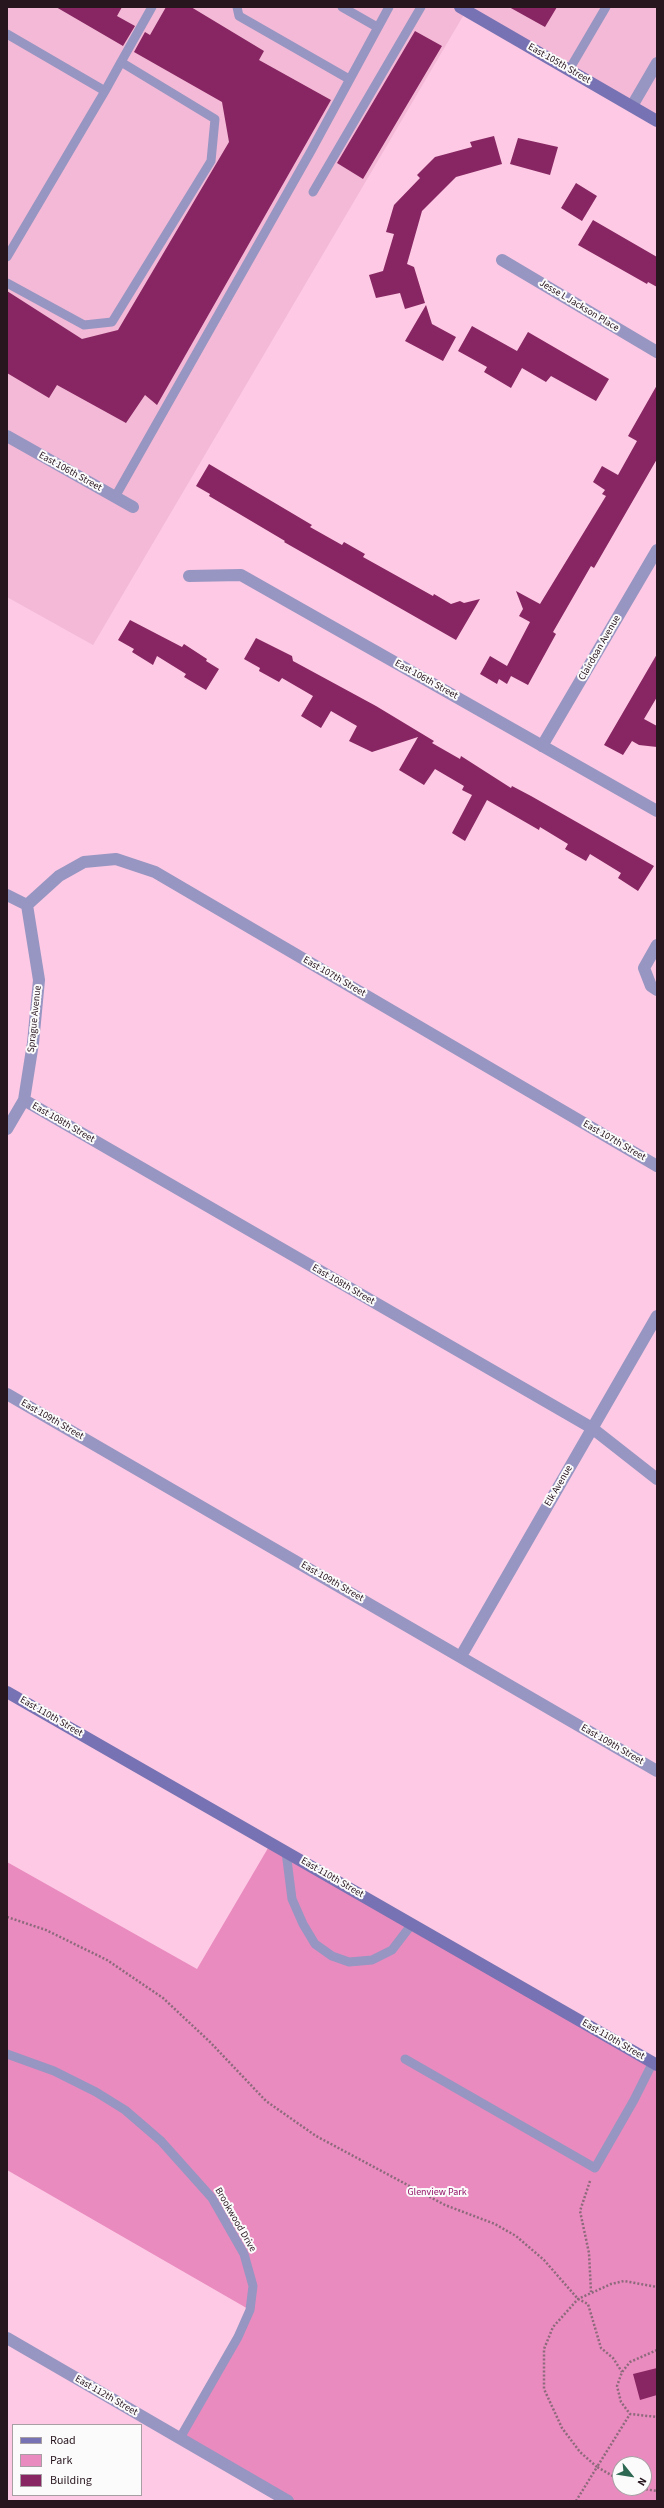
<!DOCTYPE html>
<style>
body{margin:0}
#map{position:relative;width:664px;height:2508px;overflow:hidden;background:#fdc9e4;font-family:"Source Sans 3",sans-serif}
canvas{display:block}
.frame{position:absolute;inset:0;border:8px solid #28161f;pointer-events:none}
.legend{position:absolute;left:12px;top:2424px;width:130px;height:72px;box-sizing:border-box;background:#fbfbfb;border:1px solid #a79fa3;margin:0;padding:5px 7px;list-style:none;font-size:12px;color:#28161f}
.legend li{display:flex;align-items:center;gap:8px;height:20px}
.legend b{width:20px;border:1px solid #a79fa3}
.north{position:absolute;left:612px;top:2456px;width:40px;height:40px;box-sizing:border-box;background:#fbfbfb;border:1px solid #a79fa3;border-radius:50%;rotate:120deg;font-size:11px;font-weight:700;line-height:16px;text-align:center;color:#28161f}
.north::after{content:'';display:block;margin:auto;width:14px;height:18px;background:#2e6953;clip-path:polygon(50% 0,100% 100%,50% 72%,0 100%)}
</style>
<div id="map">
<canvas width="664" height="2508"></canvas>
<div class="frame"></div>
<ul class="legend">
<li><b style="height:5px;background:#7772b3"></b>Road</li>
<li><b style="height:11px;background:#e98bbf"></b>Park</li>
<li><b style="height:11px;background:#872662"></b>Building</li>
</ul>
<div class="north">N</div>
</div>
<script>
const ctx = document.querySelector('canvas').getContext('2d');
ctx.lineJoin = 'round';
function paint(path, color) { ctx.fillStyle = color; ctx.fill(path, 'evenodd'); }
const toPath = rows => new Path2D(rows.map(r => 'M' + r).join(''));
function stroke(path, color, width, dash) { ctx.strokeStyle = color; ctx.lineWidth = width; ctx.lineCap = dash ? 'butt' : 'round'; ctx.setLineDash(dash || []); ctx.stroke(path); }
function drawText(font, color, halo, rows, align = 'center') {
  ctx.font = font + ' "Source Sans 3",sans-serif'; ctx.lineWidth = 4; ctx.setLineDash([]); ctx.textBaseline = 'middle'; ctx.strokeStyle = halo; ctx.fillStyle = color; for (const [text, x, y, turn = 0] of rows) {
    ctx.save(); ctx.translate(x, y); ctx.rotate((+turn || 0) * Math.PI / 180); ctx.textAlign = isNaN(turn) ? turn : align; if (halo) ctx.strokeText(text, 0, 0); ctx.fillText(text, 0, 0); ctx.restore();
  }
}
paint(toPath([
 [7,7,657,7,657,121,466,11,93,645,7,597]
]), '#f3b9d6');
paint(toPath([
 [271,1843,657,2065,657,2501,288,2501,180,2438,250,2310,7,2170,7,1862,197,1969],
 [620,2464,644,2464,644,2488,620,2488]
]), '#e98bbf');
paint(toPath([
 [56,7,122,7,117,16,135,26,123,46],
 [166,7,191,7,264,51,259,60,331,100,157,405,145,395,126,423,57,385,49,398,7,373,7,291,82,339,118,330,229,142,222,102,134,52,145,32,150,35],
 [509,7,557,7,545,27],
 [415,31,442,46,363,179,337,163],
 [494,136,502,164,456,177,422,211,407,264,414,267,425,303,405,309,400,293,376,298,369,275,383,271,394,234,386,232,394,205,420,178,417,175,435,157,472,147,470,142],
 [518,138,558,147,550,175,510,164],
 [576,183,597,196,582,221,561,208],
 [593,220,657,257,657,287,648,282,647,284,578,245],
 [426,305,432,324,456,337,443,361,405,341],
 [472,326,517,351,528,332,609,379,596,401,551,376,546,382,522,368,511,388,484,372,487,367,458,351],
 [657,385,657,459,594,568,591,566,553,632,556,634,528,685,511,676,507,684,499,679,497,684,480,674,490,656,507,666,530,622,519,616,523,609,516,591,540,604,606,496,602,494,605,490,593,482,602,466,618,475,637,441,628,436],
 [209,464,312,525,310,527,342,545,344,542,365,554,363,557,433,596,434,594,451,604,460,601,464,603,480,599,456,640,284,542,285,541,209,496,210,494,196,486],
 [130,620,182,647,184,644,207,659,206,661,219,669,206,690,184,677,186,674,157,656,153,665,132,652,134,649,118,640],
 [256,638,292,656,293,661,376,706,434,741,432,743,460,759,461,756,511,788,512,786,531,796,654,866,638,891,618,878,621,873,590,854,586,861,565,849,568,844,540,827,539,830,487,800,465,841,452,833,472,795,462,790,464,786,435,769,424,785,399,770,418,737,372,752,349,741,357,726,331,711,321,728,301,716,313,696,282,678,279,682,259,671,260,668,244,659],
 [657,654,657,697,644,719,657,726,657,747,639,745,632,741,623,755,604,745],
 [657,2368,657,2395,640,2400,633,2374]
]), '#872662');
stroke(toPath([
 [7,1917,46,1930,107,1960,163,1998,210,2042,266,2101,316,2136,445,2205,495,2224,516,2236,544,2260,578,2299,588,2304,601,2348,613,2358,622,2372],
 [590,2181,580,2211,589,2253,591,2292],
 [657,2350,630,2362,622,2372,617,2386,621,2402,630,2414,657,2417],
 [620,2480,597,2467,630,2414],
 [638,2488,657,2491],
 [576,2501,597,2467,580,2452,562,2428,544,2389,544,2349,553,2327,578,2299,611,2284,624,2281,657,2287]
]), '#8c6a7b', 2.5, [2, 2]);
stroke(toPath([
 [237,7,239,16,349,79],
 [342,7,377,27],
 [7,34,105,91,121,62,215,119,211,161,112,322,84,325,7,283],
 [121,62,152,7],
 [569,70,606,7],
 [313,192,421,7],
 [7,257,105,91],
 [115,497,311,151,389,7],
 [286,1852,292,1899,303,1924,315,1944,332,1956,349,1962,372,1960,392,1950,412,1924],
 [7,2054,54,2071,96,2092,125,2110,161,2141,212,2198,244,2254,253,2286,250,2310,238,2337,180,2438],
 [405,2059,595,2168,634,2100,653,2062]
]), '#9795c2', 9);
stroke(toPath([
 [632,106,657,63],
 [502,260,657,352],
 [7,436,133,507],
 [189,576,241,575,657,811],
 [542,746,657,550],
 [7,895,27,905],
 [27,905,59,876,84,862,116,859,155,872,657,1166],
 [657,945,644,968,651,986,657,990],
 [24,1100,592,1428,657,1479],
 [7,1129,24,1100,33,1043,39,980,27,905],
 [7,1394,657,1771],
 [461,1656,657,1316],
 [7,2338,288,2501]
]), '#9795c2', 12);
stroke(toPath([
 [460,7,657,121],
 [7,1692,657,2065]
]), '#7772b3', 12);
drawText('10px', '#28161f', '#fbfbfb', [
 ["East 105th Street",559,64,30],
 ["Jesse L Jackson Place",579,306,31],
 ["East 106th Street",70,472,29],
 ["Clairdoan Avenue",600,648,-60],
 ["East 106th Street",426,680,29],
 ["East 107th Street",334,977,30],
 ["Sprague Avenue",35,1019,-84],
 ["East 108th Street",63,1123,30],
 ["East 107th Street",614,1141,30],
 ["East 108th Street",343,1285,30],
 ["East 109th Street",52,1420,30],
 ["Elk Avenue",559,1486,-60],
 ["East 109th Street",332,1582,30],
 ["East 110th Street",51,1717,30],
 ["East 109th Street",612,1745,30],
 ["East 110th Street",332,1878,30],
 ["East 110th Street",613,2040,30],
 ["Brookwood Drive",235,2220,60],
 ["East 112th Street",106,2396,30]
]);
drawText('10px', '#931568', '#fbfbfb', [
 ["Glenview Park",437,2193]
]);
</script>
